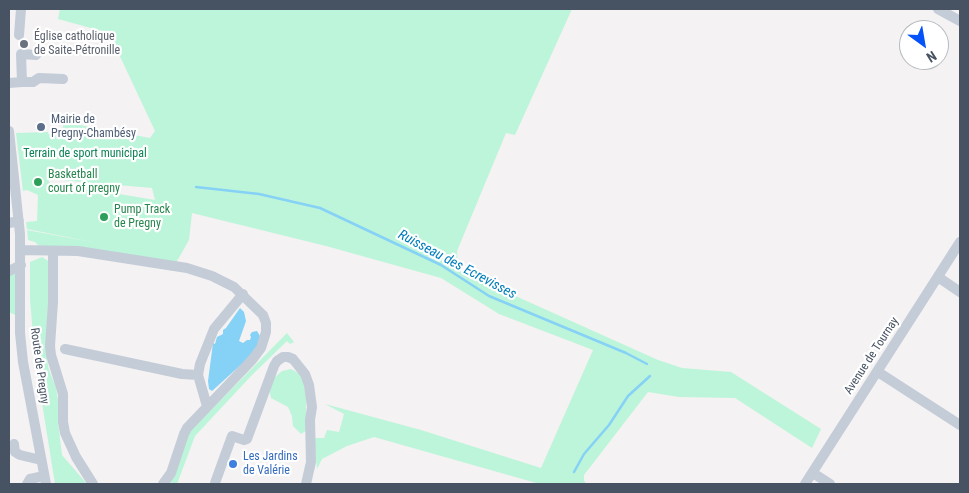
<!DOCTYPE html>
<meta charset="utf-8">
<style>
body{margin:0}
#map{position:relative;width:969px;height:493px;overflow:hidden;background:#f4f2f2;font-family:"Roboto Condensed",sans-serif}
canvas{display:block}
.frame{position:absolute;inset:0;border:10px solid #475262;pointer-events:none}
.north{position:absolute;left:899px;top:20px;width:50px;height:50px;box-sizing:border-box;background:#fff;border:1px solid #b5bac0;border-radius:50%;rotate:148deg;font-size:14px;font-weight:700;line-height:20px;text-align:center;color:#475262}
.north::after{content:'';display:block;margin:auto;width:18px;height:22px;background:#0652fa;clip-path:polygon(50% 0,100% 100%,50% 72%,0 100%)}
</style>
<div id="map">
<canvas width="969" height="493"></canvas>
<div class="frame"></div>
<div class="north">N</div>
</div>
<script>
const ctx = document.querySelector('canvas').getContext('2d');
ctx.lineJoin = 'round';
function paint(path, color) { ctx.fillStyle = color; ctx.fill(path, 'evenodd'); }
const toPath = rows => new Path2D(rows.map(r => 'M' + r).join(''));
function stroke(path, color, width, dash) { ctx.strokeStyle = color; ctx.lineWidth = width; ctx.lineCap = dash ? 'butt' : 'round'; ctx.setLineDash(dash || []); ctx.stroke(path); }
function drawText(font, color, halo, rows, align = 'center') {
  ctx.font = font + ' "Roboto Condensed",sans-serif'; ctx.lineWidth = 4.5; ctx.setLineDash([]); ctx.textBaseline = 'middle'; ctx.strokeStyle = halo; ctx.fillStyle = color; for (const [text, x, y, turn = 0] of rows) {
    ctx.save(); ctx.translate(x, y); ctx.rotate((+turn || 0) * Math.PI / 180); ctx.textAlign = isNaN(turn) ? turn : align; if (halo) ctx.strokeText(text, 0, 0); ctx.fillText(text, 0, 0); ctx.restore();
  }
}
paint(toPath([
 [60,9,572,9,515,135,506,133,457,251,458,264,462,272,658,360,682,368,731,372,821,429,812,448,735,398,679,397,648,392,584,475,584,481,587,484,540,484,374,437,347,446,322,459,317,469,314,438,324,438,327,430,339,432,344,414,325,404,421,430,541,468,593,350,499,314,441,278,326,246,192,213,189,240,176,263,39,246,35,242,28,240,27,230,97,243,27,229,26,222,37,221,38,195,27,190,23,191,16,133,48,132,48,134,63,133,63,122,150,138,155,131,109,33,58,19],
 [48,179,152,188,155,200,83,188,55,186,50,184],
 [42,257,50,262,46,346,48,367,56,388,59,406,58,422,62,455,87,484,55,484,35,359,30,299,30,262],
 [18,271,17,316,9,312,9,275],
 [287,333,294,342,290,344,287,341,252,375,195,436,177,484,170,484,190,431],
 [291,369,302,375,306,388,306,431,301,434,293,426,292,416,288,407,271,398,269,390,274,378,282,371]
]), '#bdf5da');
paint(toPath([
 [240,308,244,312,246,321,239,341,243,343,247,340,250,340,251,337,250,335,252,332,257,331,260,336,258,346,244,362,212,391,209,389,208,381,213,343,215,344,217,337,223,334,223,330,226,328]
]), '#86d1f6');
stroke(toPath([
 [196,187,259,194,320,208,441,265,489,296,626,353,647,364],
 [574,472,584,454,609,425,628,396,650,376]
]), '#86d1f6', 2.5);
stroke(toPath([
 [938,9,960,21],
 [19,35,21,9],
 [22,82,33,82,39,78,63,79],
 [9,83,22,82,21,54,36,55],
 [9,131,20,234,20,333,23,362,46,484],
 [9,223,19,221],
 [21,250,78,251,187,268,212,276,234,287,263,315,266,323,266,332,261,348,252,360,187,428,184,434,171,473,163,484],
 [53,251,53,302,50,346,51,355,63,394,63,422,65,433,76,457,93,484],
 [9,271,21,265],
 [938,277,960,292],
 [65,349,182,374,198,375,207,406],
 [878,372,960,425],
 [198,375,200,364,214,329,243,294],
 [14,444,15,452,20,455,41,460],
 [813,473,830,484],
 [215,483,232,436,244,440,247,439,274,366,277,361,283,357,288,357,293,359,305,374,309,385,312,407,310,420,311,462,306,484],
 [27,484,30,479,44,476],
 [805,484,960,242]
]), '#c4ccd8', 10);
for (const [x, y, r, color] of [
 [24,44,5,"#6b7280"],
 [41,127,5,"#5c6f8a"],
 [38,182,5,"#2e9e5b"],
 [104,217,5,"#2e9e5b"],
 [233,464,5,"#3f7fe0"]
]) { const dot = new Path2D(); dot.arc(x, y, r, 0, 2 * Math.PI); ctx.fillStyle = color; ctx.fill(dot); stroke(dot, '#fff', 2); }
drawText('12px', '#5b616d', '#fff', [
 ["Église catholique",34,37],
 ["de Saite-Pétronille",34,51]
], 'left');
drawText('12px', '#4e5e75', '#fff', [
 ["Mairie de",51,120],
 ["Pregny-Chambésy",51,134]
], 'left');
drawText('12px', '#0d8255', '#fff', [
 ["Terrain de sport municipal",85,154]
]);
drawText('12px', '#27864d', '#fff', [
 ["Basketball",48,175],
 ["court of pregny",48,189],
 ["Pump Track",114,210],
 ["de Pregny",114,224]
], 'left');
drawText('12px', '#475262', '#fff', [
 ["Avenue de Tournay",872,356,-57],
 ["Route de Pregny",39,366,82]
]);
drawText('12px', '#366cbe', '#fff', [
 ["Les Jardins",243,457],
 ["de Valérie",243,471]
], 'left');
drawText('italic 14px', '#007dbc', '#fff', [
 ["Ruisseau des Ecrevisses",457,265,28]
]);
</script>
